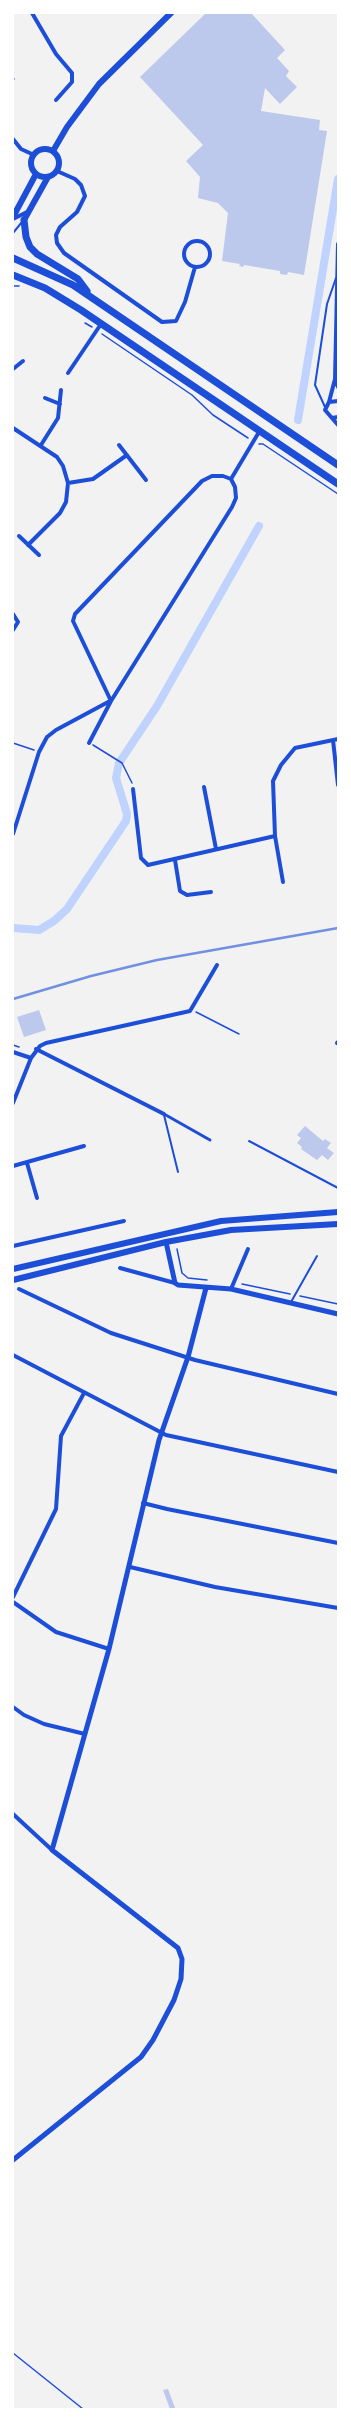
<!DOCTYPE html>
<style>
body{margin:0}
#map{position:relative;width:351px;height:2422px;overflow:hidden;background:#f2f2f2;font-family:Overpass,sans-serif}
canvas{display:block}
.frame{position:absolute;inset:0;border:14px solid #fff;pointer-events:none}
</style>
<div id="map">
<canvas width="351" height="2422"></canvas>
<div class="frame"></div>
</div>
<script>
const ctx = document.querySelector('canvas').getContext('2d');
ctx.lineJoin = 'round';
const toPath = rows => new Path2D(rows.map(r => 'M' + r).join(''));
function stroke(path, color, width, dash) { ctx.strokeStyle = color; ctx.lineWidth = width; ctx.lineCap = dash ? 'butt' : 'round'; ctx.setLineDash(dash || []); ctx.stroke(path); }
function paint(path, color) { ctx.fillStyle = color; ctx.fill(path, 'evenodd'); }
stroke(toPath([
 [298,420,338,179],
 [13,928,39,930,54,921,67,909,126,821,127,814,116,778,119,763,157,706,259,526]
]), '#bfd3fe', 8);
paint(toPath([
 [206,13,251,13,285,50,277,58,289,71,286,76,297,87,280,104,265,88,261,111,320,120,319,130,327,131,304,275,288,272,287,275,280,274,280,271,244,265,243,267,239,266,240,264,222,261,228,213,218,203,198,198,200,177,186,161,203,145,140,77],
 [39,1010,46,1030,24,1037,17,1017],
 [305,1126,323,1141,325,1139,331,1143,327,1148,334,1153,328,1160,322,1155,317,1160,301,1149,302,1147,297,1143,301,1138,297,1135],
 [168,2389,175,2408,172,2409,170,2409,163,2390]
]), '#bdc9ec');
stroke(toPath([
 [13,78,14,79],
 [13,286,19,286],
 [85,323,92,327],
 [102,334,192,395,213,415,248,438],
 [259,444,263,444,338,494],
 [13,743,34,750],
 [93,745,122,763,132,783],
 [196,1012,239,1034],
 [13,1045,19,1047],
 [177,1249,182,1273,188,1278,207,1280],
 [242,1284,290,1294],
 [300,1296,338,1304],
 [13,2353,83,2409]
]), '#1d4ed8', 1.5);
stroke(toPath([
 [13,233,22,222],
 [325,407,315,385,327,304,336,278],
 [164,1115,178,1172],
 [249,1141,338,1188],
 [291,1302,317,1256]
]), '#1d4ed8', 2);
stroke(toPath([
 [164,1114,210,1140]
]), '#1d4ed8', 3);
stroke(toPath([
 [32,13,56,54,72,73,72,82,56,100],
 [13,139,21,149,34,155],
 [57,171,75,179,81,185,85,196,77,212,60,227,56,235,57,243,64,253,162,322,176,321,185,302,195,267],
 [13,219,27,212],
 '184 254a13 13 0 1 1 26 0a13 13 0 1 1-26 0Z',
 [13,369,23,361],
 [68,373,101,324],
 [335,380,338,387],
 [45,398,60,404],
 [338,401,329,402,325,410,338,425],
 [329,402,335,379,338,244],
 [332,418,338,417],
 [13,428,57,457,63,466,68,483,66,502,60,513,28,545],
 [41,445,58,418,61,390],
 [119,445,146,480],
 [68,483,93,479,127,455],
 [19,536,39,555],
 [13,614,18,622,13,630],
 [111,701,73,621,75,614,202,481,212,476,223,476,231,479],
 [333,740,338,785],
 [89,743,111,701,232,507,236,498,235,487,231,479,259,432],
 [204,787,216,849],
 [133,789,141,858,148,865,275,836,273,781,281,765,295,748,338,739],
 [13,834,39,752,47,737,56,730,110,701],
 [275,836,283,882],
 [175,860,180,891,187,895,211,892],
 [337,1043,338,1042],
 [36,1049,164,1114],
 [13,1052,31,1058],
 [13,1103,31,1058,40,1046,46,1043,190,1011,217,965],
 [27,1163,37,1198],
 [13,1166,84,1146],
 [13,1246,124,1221],
 [120,1268,175,1283],
 [19,1289,111,1333,195,1360,338,1394],
 [231,1289,248,1249],
 [13,1355,166,1435,338,1472],
 [143,1503,167,1509,338,1543],
 [130,1567,215,1587,338,1608],
 [13,1597,56,1509,61,1436,84,1393],
 [13,1602,56,1632,109,1649],
 [13,1707,24,1715,44,1724,85,1734],
 [13,1814,52,1850]
]), '#1d4ed8', 4);
stroke(toPath([
 [166,1242,175,1283,178,1285,231,1289,338,1314],
 [13,2160,141,2057,153,2040,174,2000,181,1979,182,1959,178,1948,52,1850,109,1649,159,1440,188,1357,206,1288]
]), '#1d4ed8', 5);
stroke(toPath([
 '31 163a14 14 0 1 1 28 0a14 14 0 1 1-28 0Z',
 [53,151,67,127,99,84,171,13],
 [13,217,36,174],
 [24,220,48,177]
]), '#1d4ed8', 6);
stroke(toPath([
 [13,1269,221,1221,338,1212],
 [13,1280,166,1242,231,1230,338,1224]
]), '#1d4ed8', 6);
stroke(toPath([
 [24,220,26,237,30,247,37,254,78,279,87,291],
 [13,258,73,285,338,465],
 [13,275,45,288,81,310,338,484]
]), '#1d4ed8', 7);
stroke(toPath([
 [13,999,91,976,157,960,338,928]
]), '#7290e2', 2.5);
</script>
